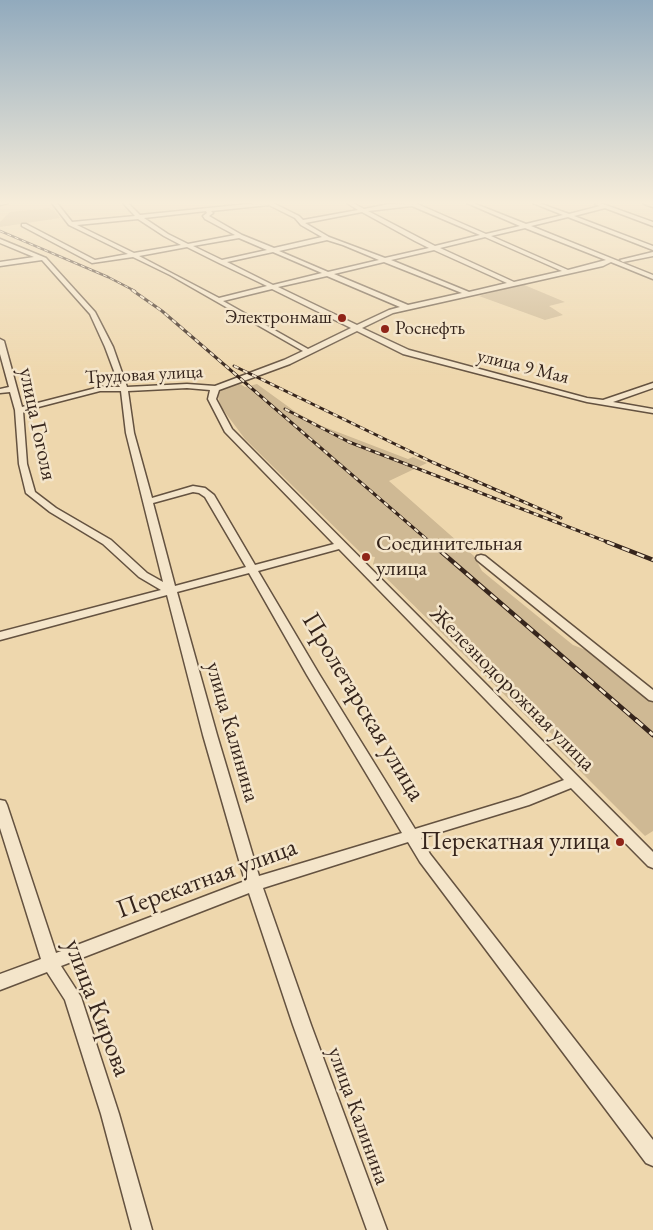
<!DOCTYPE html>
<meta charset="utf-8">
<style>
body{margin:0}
canvas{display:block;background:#eed7ad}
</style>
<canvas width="653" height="1230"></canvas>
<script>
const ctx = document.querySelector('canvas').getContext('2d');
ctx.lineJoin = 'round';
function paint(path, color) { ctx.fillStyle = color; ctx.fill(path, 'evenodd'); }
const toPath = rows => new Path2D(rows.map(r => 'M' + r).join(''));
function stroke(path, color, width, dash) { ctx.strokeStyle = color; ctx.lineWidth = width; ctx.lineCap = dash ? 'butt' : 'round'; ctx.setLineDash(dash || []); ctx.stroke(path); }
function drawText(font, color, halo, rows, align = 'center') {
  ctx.font = font + ' "EB Garamond",serif'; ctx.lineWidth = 5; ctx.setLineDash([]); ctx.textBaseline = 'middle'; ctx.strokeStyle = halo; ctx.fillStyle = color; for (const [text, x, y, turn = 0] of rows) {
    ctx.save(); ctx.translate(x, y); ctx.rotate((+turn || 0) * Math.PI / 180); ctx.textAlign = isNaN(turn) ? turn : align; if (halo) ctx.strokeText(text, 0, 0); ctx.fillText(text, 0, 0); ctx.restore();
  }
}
paint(toPath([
 [49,208,55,211,60,218,0,227,0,222,10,212],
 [522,284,565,302,549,306,563,315,545,320,479,296],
 [237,382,245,387,257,384,297,413,322,426,408,459,413,457,427,463,389,481,474,556,482,571,493,580,573,645,586,650,596,651,653,697,653,831,645,836,550,741,554,739,551,733,540,730,382,574,373,564,375,557,363,555,245,439,221,407,217,394,225,385]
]), '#cfb994');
const minor = toPath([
 [0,203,8,203,0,205,0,203],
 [52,203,57,203,72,222,135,216,123,203,128,203,140,215,257,203,273,203,299,216,303,220,358,210,347,203,353,203,364,209,389,204,415,203,486,234,520,226,467,203,473,203,526,224,563,215,533,203,539,203,569,214,600,206,595,204,600,203,653,222,653,226,605,208,574,216,653,246,653,250,568,217,531,226,653,275,653,279,611,262,603,266,393,313,362,328,409,350,587,398,603,400,653,383,653,388,613,402,653,409,653,413,587,402,403,354,357,331,290,364,219,390,216,399,232,429,653,852,653,868,648,866,571,788,529,805,421,838,430,854,653,1140,653,1166,646,1163,420,862,408,842,263,888,311,1025,387,1230,367,1230,293,1025,249,893,61,966,81,997,119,1114,152,1230,132,1230,101,1114,65,1000,47,972,0,990,0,974,41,959,0,828,0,800,5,801,7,805,56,953,245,881,203,735,167,595,0,640,0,632,161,590,139,577,103,544,50,512,26,493,19,464,15,410,10,392,0,393,0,389,9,387,0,354,0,339,4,341,22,407,100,387,120,387,105,347,90,314,42,260,0,266,0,262,34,257,0,243,0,239,46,258,95,312,113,347,127,387,187,384,215,386,284,360,303,351,170,275,133,257,92,263,22,226,22,224,26,224,95,260,128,254,69,225,52,203],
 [269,205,295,218,301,225,322,237,274,248,242,235,209,216,213,213,211,211,269,205],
 [412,206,480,235,435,246,368,211,412,206],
 [206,211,207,213,203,216,205,219,235,235,188,244,168,234,144,218,206,211],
 [362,212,415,241,429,248,385,258,329,237,305,223,362,212],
 [138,219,164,236,181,245,134,253,77,225,138,219],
 [525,228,606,260,568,270,491,236,525,228],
 [485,237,562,271,514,282,440,248,485,237],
 [239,238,267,250,222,260,193,246,239,238],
 [327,240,343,245,379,260,328,272,279,251,327,240],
 [187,247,219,263,267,286,219,298,139,256,187,247],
 [434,250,507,283,469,292,391,260,434,250],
 [273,252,322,273,273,285,227,262,273,252],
 [384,262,462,293,408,305,334,274,384,262],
 [327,276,400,307,389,310,357,325,278,287,327,276],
 [272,289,351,328,308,349,223,301,272,289],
 [187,388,210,390,208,399,225,432,334,544,255,565,214,495,205,488,193,486,152,498,134,433,128,391,187,388],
 [100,391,121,391,126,433,163,582,147,573,111,540,56,508,35,492,27,464,23,411,100,391],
 [193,492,199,493,205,497,246,567,175,586,153,503,193,492],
 [339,549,564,780,520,797,415,829,319,674,258,571,339,549],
 [249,573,307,675,402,833,259,876,217,735,177,592,249,573],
 [643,203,653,203,653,207,644,204,643,203],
 [653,252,653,256,623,262,620,260,653,252],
 [481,555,485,556,653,690,653,701,649,700,477,560,476,558,477,556,481,555]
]);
stroke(minor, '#645240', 3);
paint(minor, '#f4e5ca');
const railFar3 = toPath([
 [0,231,108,277,135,291]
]);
const railFar2 = toPath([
 [132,290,162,311,431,543],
 [234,366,432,462,561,518],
 [285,409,349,442,610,543]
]);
const railFar1 = toPath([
 [430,542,637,721],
 [607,542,653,560]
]);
const rail = toPath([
 [636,720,653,735]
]);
stroke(railFar3, '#36251c', 2.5);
stroke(railFar2, '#36251c', 3);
stroke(railFar1, '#36251c', 4.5);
stroke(rail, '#36251c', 5);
stroke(railFar3, '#f4e5ca', 1, [4]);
stroke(railFar2, '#f4e5ca', 2, [5]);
stroke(railFar1, '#f4e5ca', 2.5, [8]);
stroke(rail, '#f4e5ca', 3, [9]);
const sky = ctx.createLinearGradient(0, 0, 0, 375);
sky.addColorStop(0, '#91aabd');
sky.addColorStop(0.54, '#f7edda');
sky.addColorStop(1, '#f7edda00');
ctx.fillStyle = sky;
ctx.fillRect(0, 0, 653, 375);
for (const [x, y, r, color] of [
 [342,318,5,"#8f2418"],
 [385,329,5,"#8f2418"],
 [366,557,5,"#8f2418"],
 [620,842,5,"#8f2418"]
]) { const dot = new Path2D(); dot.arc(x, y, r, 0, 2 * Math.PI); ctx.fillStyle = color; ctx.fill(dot); stroke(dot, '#f4e5ca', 2); }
drawText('19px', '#36251c', '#f4e5ca', [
 ["Электронмаш",332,318],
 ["Роснефть",395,329,"left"]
], 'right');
drawText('19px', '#36251c', '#f4e5ca', [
 ["улица 9 Мая",523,367,14],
 ["Трудовая улица",144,375,-3]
]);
drawText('22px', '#36251c', '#f4e5ca', [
 ["улица Гоголя",37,424,78],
 ["Железнодорожная улица",512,689,45],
 ["улица Калинина",232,732,74],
 ["улица Калинина",358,1116,70]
]);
drawText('22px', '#36251c', '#f4e5ca', [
 ["Соединительная",376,544],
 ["улица",376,569]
], 'left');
drawText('26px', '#36251c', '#f4e5ca', [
 ["Пролетарская улица",363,707,59],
 ["Перекатная улица",207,879,-20],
 ["улица Кирова",97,1008,69]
]);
drawText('26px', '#36251c', '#f4e5ca', [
 ["Перекатная улица",610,842]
], 'right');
</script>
